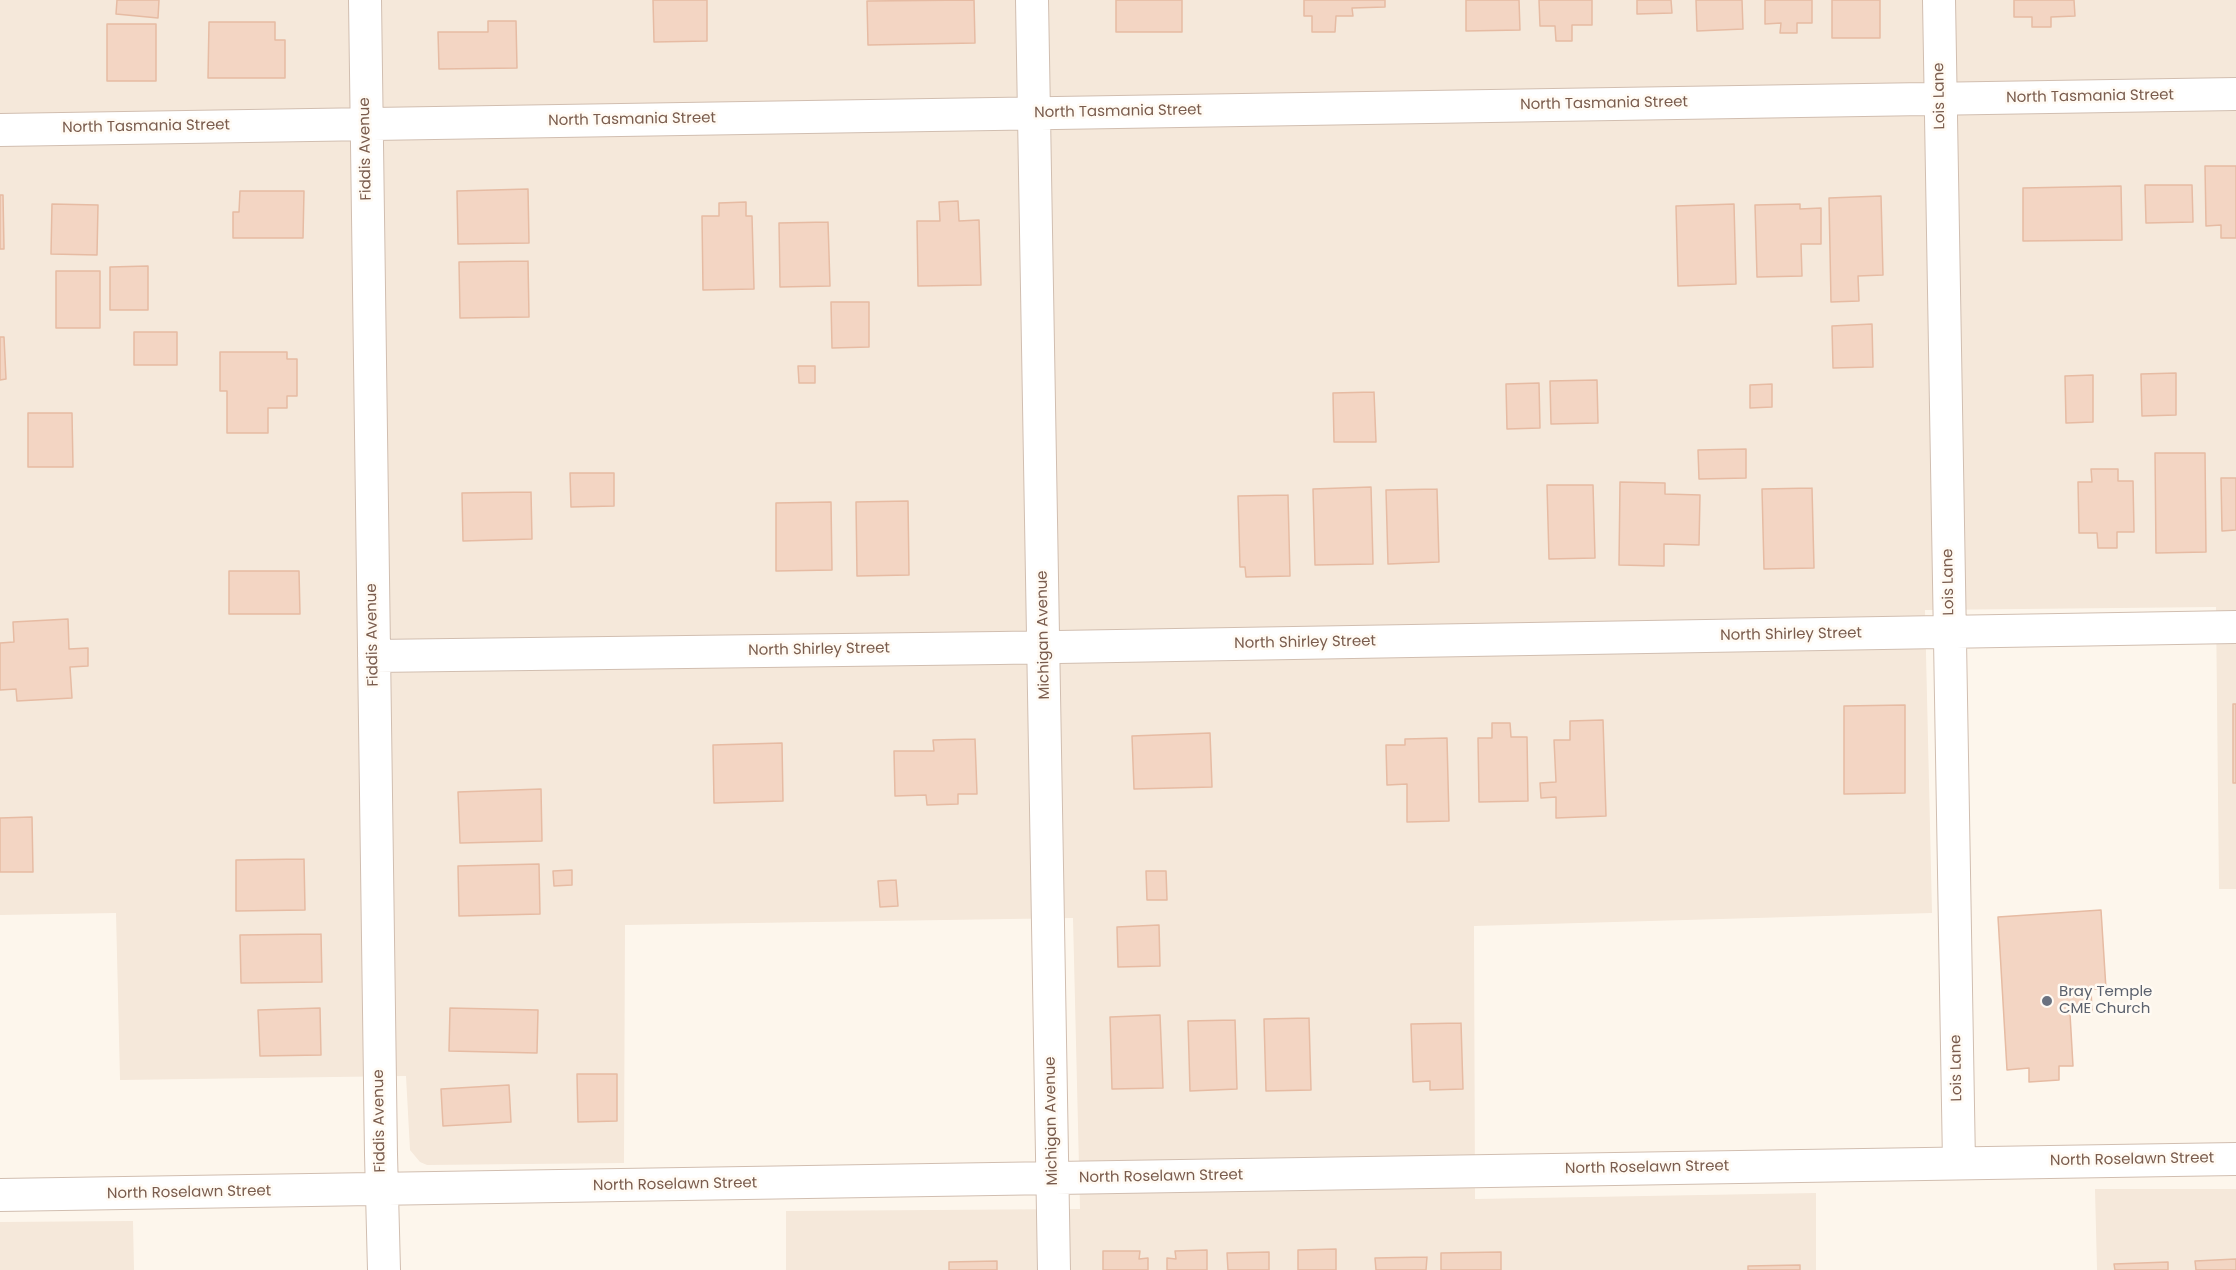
<!DOCTYPE html>
<style>
body{margin:0}
canvas{display:block;background:#fdf6ec}
</style>
<canvas width="2236" height="1270"></canvas>
<script>
const ctx = document.querySelector('canvas').getContext('2d');
ctx.lineJoin = 'round';
function paint(path, color) { ctx.fillStyle = color; ctx.fill(path, 'evenodd'); }
const toPath = rows => new Path2D(rows.map(r => 'M' + r).join(''));
function stroke(path, color, width, dash) { ctx.strokeStyle = color; ctx.lineWidth = width; ctx.lineCap = dash ? 'butt' : 'round'; ctx.setLineDash(dash || []); ctx.stroke(path); }
function drawText(font, color, halo, rows, align = 'center') {
  ctx.font = font + ' Poppins,sans-serif'; ctx.lineWidth = 5; ctx.setLineDash([]); ctx.textBaseline = 'middle'; ctx.strokeStyle = halo; ctx.fillStyle = color; for (const [text, x, y, turn = 0] of rows) {
    ctx.save(); ctx.translate(x, y); ctx.rotate((+turn || 0) * Math.PI / 180); ctx.textAlign = isNaN(turn) ? turn : align; if (halo) ctx.strokeText(text, 0, 0); ctx.fillText(text, 0, 0); ctx.restore();
  }
}
paint(toPath([
 [0,0,2236,0,2236,889,2219,889,2216,607,1925,610,1932,913,1474,926,1475,1199,1816,1193,1816,1270,786,1270,786,1211,1080,1209,1073,918,625,925,624,1163,427,1165,420,1162,410,1150,406,1076,120,1080,116,913,0,915],
 [2095,1189,2236,1189,2236,1270,2097,1270],
 [133,1221,134,1270,0,1270,0,1222]
]), '#f5e8da');
const building = toPath([
 [117,0,159,0,158,18,116,14,117,0],
 [653,0,707,0,707,41,654,42,653,0],
 [974,0,975,43,868,45,867,1,974,0],
 [1116,0,1182,0,1182,32,1116,32,1116,0],
 [1304,0,1385,0,1385,7,1352,8,1353,16,1336,16,1335,32,1312,32,1312,16,1304,16,1304,0],
 [1466,0,1519,0,1520,30,1466,31,1466,0],
 [1539,0,1592,0,1592,25,1572,25,1572,41,1556,41,1555,26,1540,26,1539,0],
 [1637,0,1671,0,1672,13,1637,14,1637,0],
 [1696,0,1742,0,1743,29,1697,31,1696,0],
 [1765,0,1812,0,1812,23,1797,23,1797,33,1780,33,1781,23,1765,24,1765,0],
 [1832,0,1880,0,1880,38,1832,38,1832,0],
 [2014,0,2074,0,2075,16,2051,17,2051,27,2032,27,2032,17,2014,17,2014,0],
 [488,21,516,21,517,68,439,69,438,32,488,32,488,21],
 [209,22,275,22,275,40,285,40,285,78,208,78,209,22],
 [107,24,156,24,156,81,107,81,107,24],
 [2205,166,2236,166,2236,238,2221,238,2221,225,2206,226,2205,166],
 [2145,185,2192,185,2193,222,2146,223,2145,185],
 [2121,186,2122,240,2023,241,2023,188,2121,186],
 [528,189,529,243,458,244,457,191,528,189],
 [240,191,304,191,303,238,233,238,233,212,239,212,240,191],
 [0,195,3,195,4,249,0,249,0,195],
 [1881,196,1883,275,1858,276,1859,301,1831,302,1829,198,1881,196],
 [958,201,959,221,979,220,981,285,918,286,917,221,940,221,939,202,958,201],
 [746,202,746,216,752,216,754,289,703,290,702,216,719,216,719,203,746,202],
 [52,204,98,205,97,255,51,254,52,204],
 [1734,204,1736,284,1678,286,1676,206,1734,204],
 [1800,204,1800,209,1821,208,1821,244,1801,244,1802,276,1757,277,1755,205,1800,204],
 [828,222,830,286,780,287,779,223,828,222],
 [528,261,529,317,460,318,459,262,528,261],
 [148,266,148,310,110,310,110,267,148,266],
 [56,271,100,271,100,328,56,328,56,271],
 [831,302,869,302,869,347,832,348,831,302],
 [1872,324,1873,367,1833,368,1832,326,1872,324],
 [134,332,177,332,177,365,134,365,134,332],
 [0,337,4,337,6,379,0,380,0,337],
 [220,352,287,352,287,359,297,359,297,396,287,396,287,408,268,408,268,433,227,433,227,391,220,391,220,352],
 [798,366,815,366,815,383,799,383,798,366],
 [2176,373,2176,415,2142,416,2141,374,2176,373],
 [2093,375,2093,422,2066,423,2065,376,2093,375],
 [1597,380,1598,423,1551,424,1550,381,1597,380],
 [1539,383,1540,428,1507,429,1506,384,1539,383],
 [1772,384,1772,407,1750,408,1750,385,1772,384],
 [1374,392,1376,442,1334,442,1333,393,1374,392],
 [28,413,72,413,73,467,28,467,28,413],
 [1746,449,1746,478,1699,479,1698,450,1746,449],
 [2155,453,2205,453,2206,552,2156,553,2155,453],
 [2091,469,2118,469,2118,481,2133,481,2134,532,2117,532,2117,548,2098,548,2097,533,2079,533,2078,482,2092,482,2091,469],
 [570,473,614,473,614,506,571,507,570,473],
 [2221,478,2236,478,2236,530,2222,531,2221,478],
 [1620,482,1665,483,1665,494,1700,495,1699,545,1664,544,1664,566,1619,565,1620,482],
 [1547,485,1593,485,1595,558,1549,559,1547,485],
 [1371,487,1373,564,1315,565,1313,489,1371,487],
 [1812,488,1814,568,1764,569,1762,489,1812,488],
 [1437,489,1439,562,1388,564,1386,490,1437,489],
 [531,492,532,539,463,541,462,493,531,492],
 [1288,495,1290,576,1246,577,1245,567,1240,567,1238,496,1288,495],
 [908,501,909,575,857,576,856,502,908,501],
 [831,502,832,570,776,571,776,503,831,502],
 [229,571,299,571,300,614,229,614,229,571],
 [68,619,69,649,88,648,88,666,70,667,72,698,17,701,16,689,0,690,0,643,14,642,13,622,68,619],
 [2233,704,2236,704,2236,783,2233,783,2233,704],
 [1905,705,1905,793,1844,794,1844,706,1905,705],
 [1603,720,1606,816,1556,818,1556,797,1541,798,1540,783,1556,782,1554,740,1570,740,1570,721,1603,720],
 [1492,723,1510,723,1511,737,1527,737,1528,801,1479,802,1478,738,1492,738,1492,723],
 [1210,733,1212,787,1134,789,1132,736,1210,733],
 [1447,738,1449,821,1407,822,1407,784,1387,785,1386,745,1405,745,1405,739,1447,738],
 [975,739,977,794,958,794,958,804,927,805,926,795,895,796,894,751,934,751,933,740,975,739],
 [782,743,783,801,714,803,713,745,782,743],
 [541,789,542,841,460,843,458,792,541,789],
 [32,817,33,872,0,872,0,818,32,817],
 [304,859,305,910,236,911,236,860,304,859],
 [539,864,540,914,459,916,458,866,539,864],
 [572,870,572,885,554,886,553,871,572,870],
 [1146,871,1166,871,1167,900,1147,900,1146,871],
 [896,880,898,906,880,907,878,881,896,880],
 [2101,910,2106,989,2091,989,2092,1012,2070,1014,2073,1066,2059,1066,2059,1080,2029,1082,2029,1068,2007,1070,1998,917,2101,910],
 [1159,925,1160,966,1118,967,1117,927,1159,925],
 [321,934,322,982,241,983,240,935,321,934],
 [320,1008,321,1055,260,1056,258,1010,320,1008],
 [450,1008,538,1010,537,1053,449,1051,450,1008],
 [1160,1015,1163,1088,1112,1089,1110,1017,1160,1015],
 [1309,1018,1311,1090,1266,1091,1264,1019,1309,1018],
 [1235,1020,1237,1089,1190,1091,1188,1021,1235,1020],
 [1461,1023,1463,1089,1430,1090,1430,1081,1413,1082,1411,1024,1461,1023],
 [577,1074,617,1074,617,1121,578,1122,577,1074],
 [509,1085,511,1122,443,1126,441,1089,509,1085],
 [1336,1249,1336,1270,1298,1270,1298,1250,1336,1249],
 [1207,1250,1207,1270,1167,1270,1167,1258,1176,1259,1175,1251,1207,1250],
 [1103,1251,1140,1251,1139,1259,1148,1258,1148,1270,1103,1270,1103,1251],
 [1269,1252,1269,1270,1228,1270,1227,1253,1269,1252],
 [1501,1252,1501,1270,1441,1270,1441,1253,1501,1252],
 [1427,1257,1426,1270,1376,1270,1375,1258,1427,1257],
 [2236,1259,2236,1270,2196,1270,2195,1261,2236,1259],
 [997,1261,997,1270,949,1270,949,1262,997,1261],
 [2168,1262,2168,1270,2115,1270,2114,1264,2168,1262],
 [1800,1265,1800,1270,1748,1270,1748,1266,1800,1265]
]);
paint(building, '#f3d5c3');
stroke(building, '#e6bba3', 1.5);
const street = toPath([
 [365,0,381,1154,384,1270],
 [1032,0,1054,1270],
 [1939,0,1959,1163],
 [0,130,2236,94],
 [374,656,999,648,2236,627],
 [0,1195,2236,1159]
]);
stroke(street, '#d1beb0', 34);
stroke(street, '#fff', 32);
for (const [x, y, r, color] of [
 [2047,1001,6,"#6b7280"]
]) { const dot = new Path2D(); dot.arc(x, y, r, 0, 2 * Math.PI); ctx.fillStyle = color; ctx.fill(dot); stroke(dot, '#fffaf3', 2); }
drawText('15px', '#7a5c4d', '#fffaf3', [
 ["Lois Lane",1940,96,-91],
 ["North Tasmania Street",2090,97,-1],
 ["North Tasmania Street",1604,104,-1],
 ["North Tasmania Street",1118,112,-1],
 ["North Tasmania Street",632,120,-1],
 ["North Tasmania Street",146,127,-1],
 ["Fiddis Avenue",366,149,-91],
 ["Lois Lane",1949,582,-91],
 ["Fiddis Avenue",373,635,-91],
 ["Michigan Avenue",1044,635,-91],
 ["North Shirley Street",1791,635,-1],
 ["North Shirley Street",1305,643,-1],
 ["North Shirley Street",819,650,-1],
 ["Lois Lane",1957,1068,-91],
 ["Fiddis Avenue",380,1121,-91],
 ["Michigan Avenue",1052,1121,-91],
 ["North Roselawn Street",2132,1160,-1],
 ["North Roselawn Street",1647,1168,-1],
 ["North Roselawn Street",1161,1177,-1],
 ["North Roselawn Street",675,1185,-1],
 ["North Roselawn Street",189,1193,-1]
]);
drawText('15px', '#5b616d', '#fffaf3', [
 ["Bray Temple",2059,992],
 ["CME Church",2059,1009]
], 'left');
</script>
